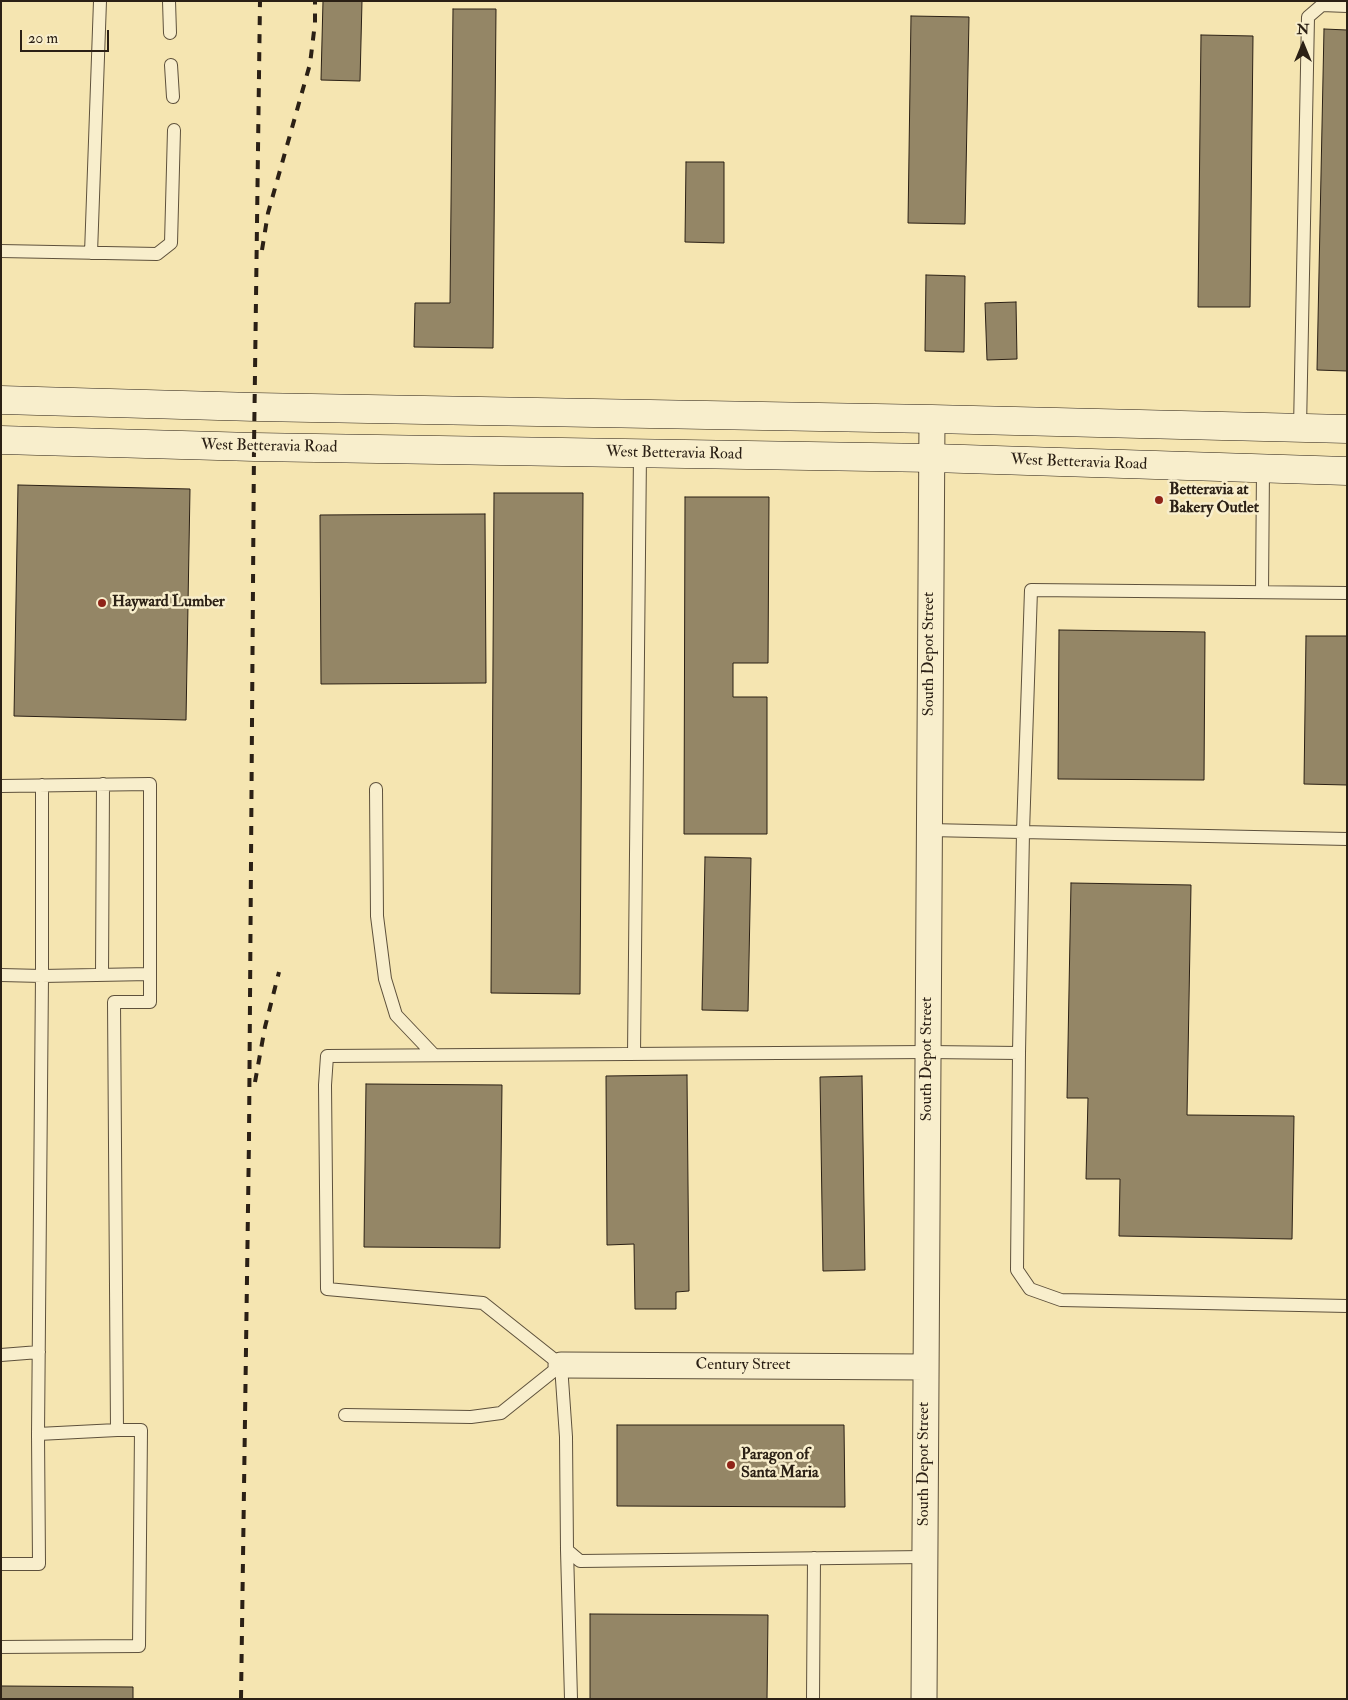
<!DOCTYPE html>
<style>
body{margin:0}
#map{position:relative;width:1348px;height:1700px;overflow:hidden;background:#f5e5b1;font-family:"IM FELL Double Pica",serif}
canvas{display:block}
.frame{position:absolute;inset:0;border:2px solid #2b2015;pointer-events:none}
.north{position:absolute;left:1278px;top:20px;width:50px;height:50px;-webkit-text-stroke:4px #f8eecc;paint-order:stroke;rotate:0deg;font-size:14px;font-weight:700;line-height:20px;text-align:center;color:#2b2015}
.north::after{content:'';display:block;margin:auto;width:18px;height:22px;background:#2b2015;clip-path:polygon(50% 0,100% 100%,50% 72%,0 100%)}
.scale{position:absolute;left:20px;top:30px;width:89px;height:22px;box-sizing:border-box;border:2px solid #2b2015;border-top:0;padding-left:6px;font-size:15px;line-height:18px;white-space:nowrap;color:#2b2015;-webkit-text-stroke:4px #f8eecc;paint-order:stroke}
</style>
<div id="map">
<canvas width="1348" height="1700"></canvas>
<div class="frame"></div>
<div class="north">N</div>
<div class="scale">20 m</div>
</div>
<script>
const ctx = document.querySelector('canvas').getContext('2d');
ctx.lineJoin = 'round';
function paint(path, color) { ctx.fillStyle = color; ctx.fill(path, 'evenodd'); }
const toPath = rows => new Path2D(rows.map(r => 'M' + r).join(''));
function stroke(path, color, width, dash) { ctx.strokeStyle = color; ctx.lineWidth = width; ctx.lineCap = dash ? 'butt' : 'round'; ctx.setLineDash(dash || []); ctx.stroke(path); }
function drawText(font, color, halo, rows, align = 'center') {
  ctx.font = font + ' "IM FELL Double Pica",serif'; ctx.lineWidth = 5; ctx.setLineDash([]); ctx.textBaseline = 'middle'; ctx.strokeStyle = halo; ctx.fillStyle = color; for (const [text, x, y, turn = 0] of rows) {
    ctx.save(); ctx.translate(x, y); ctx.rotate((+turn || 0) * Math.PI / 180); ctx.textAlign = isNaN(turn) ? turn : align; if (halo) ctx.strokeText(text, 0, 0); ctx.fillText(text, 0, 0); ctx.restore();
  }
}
const building = toPath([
 [323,1,362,1,360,81,321,80,323,1],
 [453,9,496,9,493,348,414,347,415,303,450,303,453,9],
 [911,16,969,17,965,224,908,223,911,16],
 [1324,29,1347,30,1347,371,1317,370,1324,29],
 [1201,35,1253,36,1250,307,1198,307,1201,35],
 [686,162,724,162,724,243,685,242,686,162],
 [926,275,965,276,964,352,925,351,926,275],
 [1016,302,1017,359,987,360,985,303,1016,302],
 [18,485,190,489,186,720,14,716,18,485],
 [494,493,583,493,580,994,491,993,494,493],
 [685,497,769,497,768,663,733,663,733,697,767,697,767,834,684,834,685,497],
 [485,514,486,683,321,684,320,515,485,514],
 [1059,630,1205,632,1204,780,1058,779,1059,630],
 [1306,636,1347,636,1347,785,1304,784,1306,636],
 [705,857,751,858,748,1011,702,1010,705,857],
 [1071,883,1191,885,1187,1115,1294,1116,1292,1239,1119,1236,1120,1179,1086,1179,1088,1098,1067,1098,1071,883],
 [687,1075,689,1291,676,1292,676,1309,635,1309,634,1244,607,1245,606,1076,687,1075],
 [862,1076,865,1270,823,1271,820,1077,862,1076],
 [366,1084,502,1085,500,1248,364,1247,366,1084],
 [617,1425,844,1425,845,1507,617,1506,617,1425],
 [590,1614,768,1615,767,1699,590,1699,590,1614],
 [1,1686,133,1687,133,1699,1,1699,1,1686]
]);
paint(building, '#948666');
stroke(building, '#2b2015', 1);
const lane = toPath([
 [169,1,170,33],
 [171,65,173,97],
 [1,251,157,254,171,243,174,130],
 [91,253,100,1],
 [1300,428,1308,17,1322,5,1347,6],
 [1262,592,1263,468],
 [42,785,42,976,150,974],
 [1,786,150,784,150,1002,114,1002,117,1430,38,1434,42,976,1,975],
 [376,789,377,916,385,979,396,1015,434,1055],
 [929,830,1347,839],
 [102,975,103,784],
 [1019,1053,1023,832,1031,590,1347,593],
 [634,1054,640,453],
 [1,1355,39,1352],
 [345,1415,471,1417,501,1413,561,1365],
 [567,1550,571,1699],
 [925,1557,580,1561,567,1550,566,1437,561,1365,483,1303,327,1289,325,1085,327,1056,928,1052,1019,1053,1017,1270,1030,1289,1061,1300,1347,1306],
 [1,1564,39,1564,38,1434],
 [1,1647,139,1646,141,1430,117,1430],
 [813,1699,814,1558]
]);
const street = toPath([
 [561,1365,926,1367],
 [924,1699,932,419]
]);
const secondary = toPath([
 [1,400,255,407,932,419,1347,429],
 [1,440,254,447,932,458,1347,471]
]);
stroke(lane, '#5e513c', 14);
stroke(street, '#5e513c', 27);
stroke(secondary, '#2b2015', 29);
stroke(lane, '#f8eecc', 12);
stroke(street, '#f8eecc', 25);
stroke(secondary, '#f8eecc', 28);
stroke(toPath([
 [262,250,268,213,310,64,315,23,315,1],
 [255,1082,265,1027,279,972],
 [241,1699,249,1139,254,447,260,1]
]), '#2b2015', 4, [9, 9]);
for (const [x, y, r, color] of [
 [1159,500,5,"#8f2418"],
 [102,603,5,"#8f2418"],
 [731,1465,5,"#8f2418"]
]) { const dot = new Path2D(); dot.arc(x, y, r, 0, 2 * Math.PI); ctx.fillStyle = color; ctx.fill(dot); stroke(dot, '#f8eecc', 2); }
drawText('16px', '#2b2015', '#f8eecc', [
 ["West Betteravia Road",269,447,1],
 ["West Betteravia Road",674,454,1],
 ["West Betteravia Road",1079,463,2],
 ["South Depot Street",930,654,-90],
 ["South Depot Street",928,1059,-90],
 ["Century Street",743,1366],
 ["South Depot Street",925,1464,-90]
]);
drawText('bold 16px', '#2b2015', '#f8eecc', [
 ["Betteravia at",1169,491],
 ["Bakery Outlet",1169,509],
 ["Hayward Lumber",112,603],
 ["Paragon of",741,1456],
 ["Santa Maria",741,1474]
], 'left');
</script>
